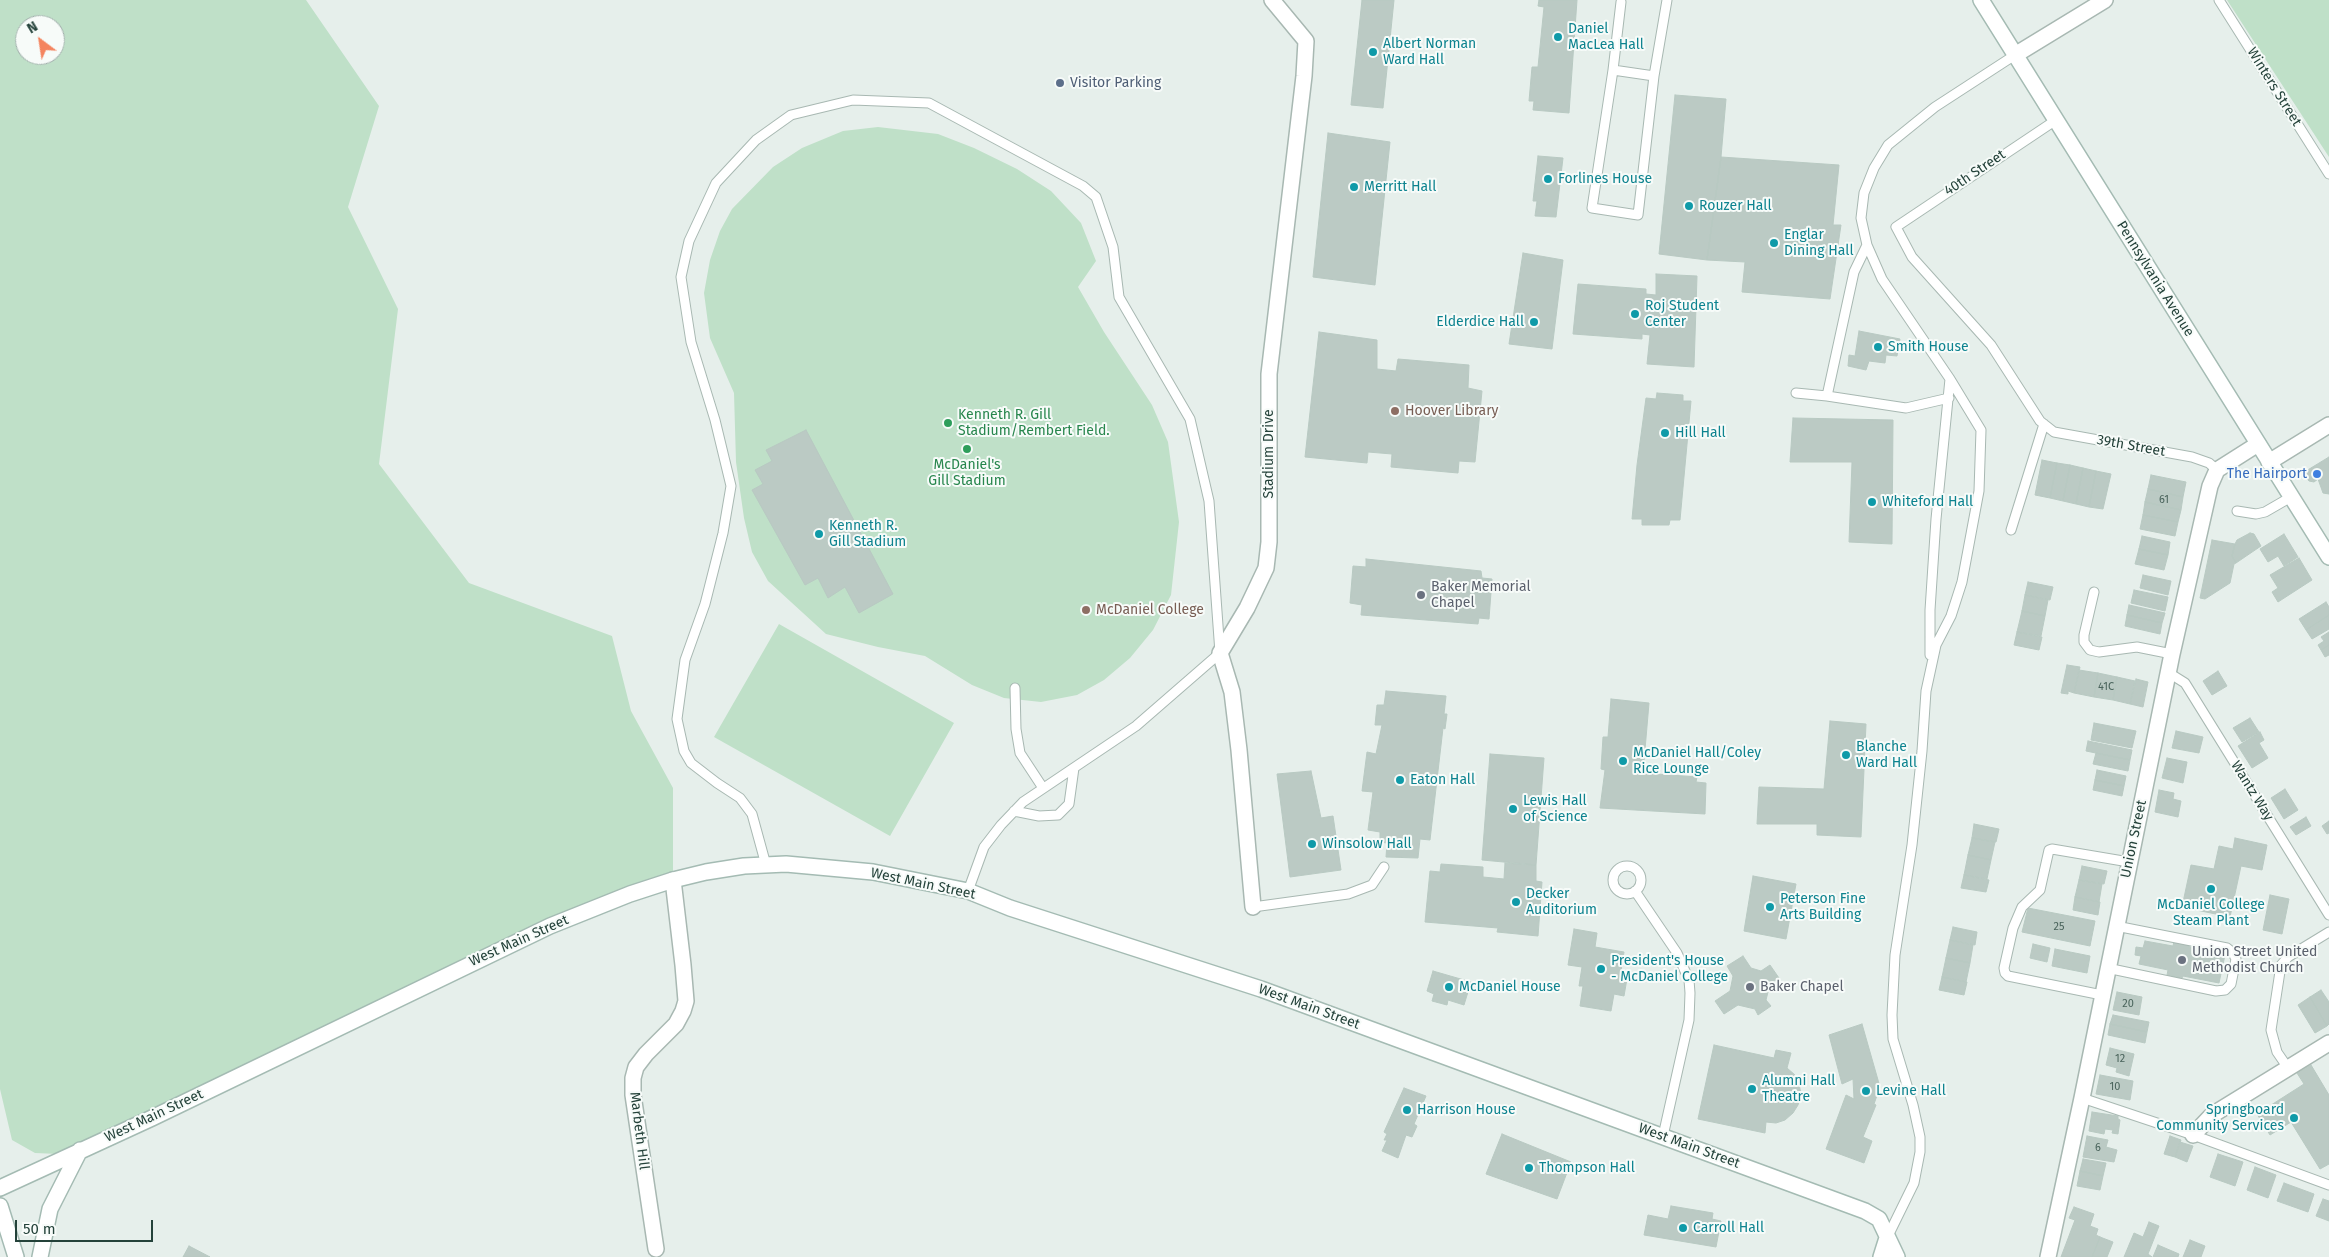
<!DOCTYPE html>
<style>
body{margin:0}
#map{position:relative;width:2329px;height:1257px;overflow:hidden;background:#e6efeb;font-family:"Fira Sans",sans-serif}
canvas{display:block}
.north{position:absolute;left:15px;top:15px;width:50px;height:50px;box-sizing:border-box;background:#f7fbf9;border:1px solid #a3b1ad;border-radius:50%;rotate:329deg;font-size:14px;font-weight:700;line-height:20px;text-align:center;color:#24423a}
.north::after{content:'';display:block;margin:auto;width:18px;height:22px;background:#f4845f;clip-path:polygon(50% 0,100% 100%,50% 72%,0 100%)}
.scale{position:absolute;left:15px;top:1220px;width:138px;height:22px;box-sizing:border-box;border:2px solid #24423a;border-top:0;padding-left:6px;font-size:15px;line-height:18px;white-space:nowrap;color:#24423a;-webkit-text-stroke:4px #f7fbf9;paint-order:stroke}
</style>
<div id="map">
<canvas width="2329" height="1257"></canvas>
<div class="north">N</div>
<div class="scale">50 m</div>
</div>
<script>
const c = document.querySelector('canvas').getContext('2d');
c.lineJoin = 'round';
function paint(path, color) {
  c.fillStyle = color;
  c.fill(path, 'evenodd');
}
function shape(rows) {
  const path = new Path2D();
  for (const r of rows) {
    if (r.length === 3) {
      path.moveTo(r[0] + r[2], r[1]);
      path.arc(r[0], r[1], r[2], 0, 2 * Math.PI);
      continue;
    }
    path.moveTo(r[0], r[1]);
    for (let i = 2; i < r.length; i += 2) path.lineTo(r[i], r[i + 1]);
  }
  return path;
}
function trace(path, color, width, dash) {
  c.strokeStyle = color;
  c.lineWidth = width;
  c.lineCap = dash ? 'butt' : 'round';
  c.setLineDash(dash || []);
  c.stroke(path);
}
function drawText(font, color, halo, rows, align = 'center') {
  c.font = font + ' "Fira Sans",sans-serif';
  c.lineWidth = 4;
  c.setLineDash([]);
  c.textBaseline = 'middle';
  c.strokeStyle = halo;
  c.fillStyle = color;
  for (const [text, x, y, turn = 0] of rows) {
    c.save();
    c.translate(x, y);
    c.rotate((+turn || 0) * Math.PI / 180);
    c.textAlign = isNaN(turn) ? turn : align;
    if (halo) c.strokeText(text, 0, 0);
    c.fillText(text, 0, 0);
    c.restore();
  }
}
paint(shape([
 [0,0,306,0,379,106,348,207,398,309,379,464,469,583,612,636,631,711,673,788,673,880,550,926,58,1154,35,1153,12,1140,0,1089],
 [25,25,55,25,55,55,25,55],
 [2227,0,2329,0,2329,157],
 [878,127,938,134,974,148,1017,169,1051,191,1081,223,1096,261,1078,287,1104,332,1152,405,1168,442,1179,522,1171,595,1153,630,1130,658,1104,680,1077,695,1041,702,1004,698,972,685,925,656,878,647,826,634,768,581,752,552,744,518,736,462,734,393,710,338,704,293,710,260,720,231,732,209,773,167,802,148,843,131],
 [779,624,954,723,890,836,714,737]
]), '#bfe0c8');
const building = shape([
 [1362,0,1394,0,1383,108,1351,105,1362,0],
 [1539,0,1577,0,1569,113,1533,110,1534,101,1529,101,1532,67,1538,67,1544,7,1538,6,1539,0],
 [1675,95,1726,99,1721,157,1707,260,1659,254,1675,95],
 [1328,133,1390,142,1375,285,1313,277,1328,133],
 [1538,156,1563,158,1556,217,1535,216,1537,201,1533,201,1538,156],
 [1721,157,1839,165,1833,225,1841,225,1830,299,1742,292,1745,262,1707,260,1721,157],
 [1523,253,1563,260,1552,349,1509,344,1523,253],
 [1656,274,1697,276,1694,367,1647,364,1650,335,1642,334,1642,339,1573,334,1578,284,1646,289,1646,294,1656,295,1656,274],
 [1859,331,1900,339,1897,356,1886,355,1885,363,1869,361,1866,370,1848,366,1849,355,1855,356,1859,331],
 [1319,332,1377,340,1377,369,1396,371,1398,359,1469,365,1468,388,1482,391,1475,462,1459,461,1458,473,1391,467,1392,454,1368,452,1367,463,1305,457,1319,332],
 [1657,393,1683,395,1683,401,1691,401,1680,520,1670,520,1669,525,1642,525,1642,519,1632,519,1637,465,1646,398,1656,399,1657,393],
 [1793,418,1893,420,1892,544,1849,542,1852,462,1790,462,1793,418],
 [806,430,893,594,859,613,845,587,828,598,818,578,805,585,752,490,763,484,755,470,772,461,766,450,806,430],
 [2329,457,2329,494,2323,493,2318,479,2314,482,2309,481,2305,476,2306,471,2329,457],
 [2042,460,2057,463,2050,498,2035,495,2042,460],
 [2057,463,2070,465,2063,501,2050,498,2057,463],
 [2070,465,2083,468,2076,504,2063,501,2070,465],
 [2083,468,2096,471,2089,507,2076,504,2083,468],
 [2096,471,2111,474,2103,509,2089,507,2096,471],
 [2151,475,2186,482,2183,497,2148,489,2151,475],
 [2148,489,2183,497,2181,510,2145,502,2148,489],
 [2145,502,2181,510,2178,522,2143,515,2145,502],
 [2143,515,2178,522,2175,536,2140,529,2143,515],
 [2250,533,2254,534,2261,546,2236,563,2232,556,2235,544,2237,540,2250,533],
 [2284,534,2298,557,2284,566,2278,556,2268,562,2260,549,2284,534],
 [2142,536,2170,542,2168,555,2139,549,2142,536],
 [2212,540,2235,544,2232,556,2236,563,2234,564,2230,583,2205,599,2200,598,2212,540],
 [2139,549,2168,555,2164,570,2135,564,2139,549],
 [2299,558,2312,580,2278,602,2272,592,2278,588,2270,575,2299,558],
 [1366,559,1481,571,1482,578,1492,579,1489,619,1479,618,1478,624,1361,615,1362,605,1350,603,1353,566,1366,567,1366,559],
 [2143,575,2171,581,2168,595,2140,588,2143,575],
 [2028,582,2053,587,2050,600,2025,595,2028,582],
 [2134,590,2168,597,2165,611,2131,603,2134,590],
 [2025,595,2048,600,2045,616,2022,611,2025,595],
 [2326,602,2329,607,2329,615,2306,630,2299,619,2326,602],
 [2129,605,2165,613,2162,623,2127,615,2129,605],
 [2022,611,2045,616,2041,636,2017,632,2022,611],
 [2127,615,2162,623,2160,634,2125,626,2127,615],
 [2329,615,2329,629,2312,639,2306,630,2329,615],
 [2017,632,2042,637,2039,650,2014,645,2017,632],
 [2329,632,2329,645,2321,650,2318,645,2324,641,2321,637,2329,632],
 [2329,645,2329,655,2325,657,2321,650,2329,645],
 [2067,665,2080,667,2074,693,2068,691,2068,694,2061,693,2067,665],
 [2079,670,2098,673,2094,697,2074,693,2079,670],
 [2218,671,2227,686,2212,695,2203,681,2218,671],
 [2098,673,2117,677,2113,700,2094,697,2098,673],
 [2117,677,2135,681,2130,704,2113,700,2117,677],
 [2136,679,2148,682,2143,707,2130,704,2136,679],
 [1386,691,1446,696,1444,714,1447,714,1445,729,1443,728,1430,840,1420,839,1418,858,1386,857,1387,843,1380,842,1380,832,1368,830,1373,792,1362,791,1367,752,1376,754,1382,725,1375,725,1377,705,1384,705,1386,691],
 [1611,699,1649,703,1643,773,1697,777,1696,782,1706,783,1705,814,1600,808,1605,770,1601,769,1603,737,1608,737,1611,699],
 [2250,718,2259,732,2242,742,2233,728,2250,718],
 [1830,721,1866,724,1861,837,1817,835,1817,824,1757,824,1759,787,1824,789,1830,721],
 [2094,723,2136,731,2132,748,2091,740,2094,723],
 [2176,731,2203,737,2199,753,2172,748,2176,731],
 [2260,732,2264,740,2259,743,2268,758,2252,768,2238,746,2260,732],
 [2088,741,2132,750,2130,760,2086,751,2088,741],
 [2096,753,2130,760,2128,771,2093,764,2096,753],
 [1490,754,1544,758,1536,865,1482,860,1490,754],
 [2167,758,2187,762,2183,783,2162,778,2167,758],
 [2097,770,2126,776,2124,786,2095,780,2097,770],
 [1311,771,1321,818,1333,816,1341,870,1290,877,1277,774,1311,771],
 [2095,780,2124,786,2122,796,2093,790,2095,780],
 [2285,789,2298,810,2284,819,2271,798,2285,789],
 [2159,790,2174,793,2173,799,2181,801,2178,817,2155,812,2159,790],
 [2306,817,2311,826,2296,835,2290,827,2306,817],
 [2329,821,2329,833,2327,834,2322,826,2329,821],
 [1974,824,1999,829,1996,842,1972,838,1974,824],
 [1972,838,1995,842,1991,860,1968,855,1972,838],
 [2235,838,2267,845,2262,870,2241,866,2230,917,2182,907,2191,865,2214,869,2219,846,2233,849,2235,838],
 [1968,855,1991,860,1987,879,1964,875,1968,855],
 [1505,863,1536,865,1536,881,1542,882,1538,936,1497,932,1498,928,1425,922,1430,871,1440,872,1441,864,1483,867,1483,877,1504,879,1505,863],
 [2082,866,2107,871,2104,884,2079,880,2082,866],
 [1964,875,1989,880,1986,892,1961,888,1964,875],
 [1753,876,1796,884,1786,939,1744,931,1753,876],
 [2079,880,2102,884,2099,902,2075,897,2079,880],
 [2270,895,2289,899,2282,934,2263,930,2270,895],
 [2075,897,2100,902,2098,915,2073,910,2075,897],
 [2028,908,2095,921,2090,946,2022,932,2028,908],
 [1953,927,1977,932,1975,945,1950,940,1953,927],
 [1574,929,1597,933,1595,947,1624,952,1621,971,1628,973,1624,996,1614,994,1611,1011,1580,1006,1583,986,1579,986,1582,967,1568,965,1574,929],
 [1950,940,1973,945,1970,963,1946,958,1950,940],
 [2145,941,2173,946,2174,941,2190,944,2189,947,2225,955,2219,983,2183,976,2182,978,2167,975,2168,970,2139,964,2141,956,2135,955,2136,947,2143,948,2145,941],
 [2033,944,2050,948,2047,962,2030,958,2033,944],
 [2055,949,2090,956,2087,973,2052,966,2055,949],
 [1743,956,1751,968,1761,971,1770,965,1779,978,1770,984,1766,1000,1771,1006,1758,1015,1755,1009,1738,1005,1724,1014,1715,1001,1730,991,1733,976,1727,966,1743,956],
 [1946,958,1970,963,1966,982,1942,977,1946,958],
 [1433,971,1471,982,1464,1005,1448,1000,1447,1005,1432,1001,1434,994,1427,991,1433,971],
 [1942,977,1967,982,1964,995,1939,990,1942,977],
 [2321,990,2329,1002,2329,1024,2327,1026,2310,997,2321,990],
 [2117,992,2142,997,2139,1015,2113,1010,2117,992],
 [2310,997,2327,1026,2315,1033,2298,1005,2310,997],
 [2113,1015,2149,1022,2147,1032,2110,1024,2113,1015],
 [1862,1024,1880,1087,1874,1104,1876,1105,1863,1137,1872,1141,1864,1163,1826,1149,1846,1095,1854,1099,1853,1079,1842,1084,1829,1035,1862,1024],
 [2110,1024,2147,1032,2145,1043,2108,1035,2110,1024],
 [1714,1045,1774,1058,1776,1050,1791,1053,1787,1068,1795,1075,1799,1084,1801,1094,1798,1105,1793,1113,1785,1120,1776,1123,1766,1122,1765,1133,1698,1119,1714,1045],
 [2110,1048,2134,1054,2129,1076,2116,1072,2117,1068,2106,1065,2110,1048],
 [2311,1065,2329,1095,2329,1164,2320,1169,2291,1122,2270,1135,2257,1114,2304,1084,2297,1073,2311,1065],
 [2100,1075,2133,1081,2130,1100,2096,1094,2100,1075],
 [1404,1088,1426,1096,1414,1124,1417,1126,1412,1137,1406,1135,1398,1158,1382,1151,1387,1140,1384,1140,1387,1134,1384,1132,1404,1088],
 [2092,1112,2118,1116,2118,1119,2120,1120,2118,1134,2112,1133,2113,1130,2105,1129,2104,1134,2089,1131,2092,1112],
 [1502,1134,1571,1162,1557,1199,1486,1174,1502,1134],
 [2087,1136,2108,1140,2106,1147,2117,1150,2114,1162,2083,1157,2087,1136],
 [2170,1136,2181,1140,2175,1157,2164,1154,2170,1136],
 [2180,1142,2193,1146,2187,1162,2175,1157,2180,1142],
 [2218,1154,2243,1162,2235,1186,2210,1177,2218,1154],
 [2083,1159,2106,1163,2103,1176,2080,1171,2083,1159],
 [2255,1167,2276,1175,2268,1198,2247,1190,2255,1167],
 [2080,1171,2103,1176,2100,1190,2077,1186,2080,1171],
 [2284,1183,2314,1194,2308,1212,2277,1201,2284,1183],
 [2323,1199,2329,1201,2329,1221,2316,1216,2323,1199],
 [1671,1206,1713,1213,1712,1219,1721,1221,1716,1247,1644,1235,1648,1215,1668,1219,1671,1206],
 [2074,1207,2094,1214,2090,1226,2098,1229,2096,1235,2100,1237,2092,1257,2061,1257,2075,1220,2069,1218,2074,1207],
 [2149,1222,2159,1226,2148,1254,2152,1257,2124,1257,2134,1233,2143,1237,2149,1222],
 [2100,1237,2113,1242,2107,1257,2092,1257,2100,1237],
 [2190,1240,2205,1246,2201,1257,2183,1257,2190,1240],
 [2158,1245,2179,1254,2178,1257,2153,1257,2158,1245],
 [189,1246,210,1257,183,1257,189,1246]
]);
paint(building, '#bbcac4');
trace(building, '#b8c9c2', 1);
const lane = shape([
 [2219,0,2329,174],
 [1621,2,1613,70,1654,76,1667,0],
 [1613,70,1592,208,1638,215,1654,76],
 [2056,120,1896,227,1912,257,1991,345,2040,421,2054,432,2192,457,2209,463,2217,470],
 [1867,245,1854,272,1827,396,1906,408,1949,398],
 [1796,393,1827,396],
 [2237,511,2256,514,2265,512,2291,497],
 [2011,530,2044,424],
 [2094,592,2084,635,2084,642,2090,650,2099,652,2137,647,2172,654],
 [1930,655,1930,610,1936,519,1950,379],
 [2169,673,2185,683,2329,915],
 [1015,688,1016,729,1020,753,1043,788],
 [1014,811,1039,816,1058,815,1069,804,1074,768],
 [766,865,752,814,740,798,717,783,691,763,684,751,677,719,685,660,705,604,723,533,731,486,715,420,691,342,681,277,689,241,716,183,756,140,791,115,853,100,929,103,1083,186,1096,197,1113,247,1119,297,1190,419,1209,501,1220,653,1136,726,1023,802,1001,825,984,847,968,891],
 [1627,880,14],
 [1635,891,1677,953,1689,980,1690,993,1689,1020,1663,1136],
 [1253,907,1348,894,1372,885,1384,867],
 [2107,968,2216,991,2225,990,2231,984,2236,959,2233,953,2227,948,2116,926],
 [2102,995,2008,976,2005,973,2004,968,2013,928,2022,907,2040,890,2049,850,2052,849,2129,862],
 [2288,1068,2277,1052,2271,1030,2281,965,2288,957,2329,932],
 [2082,1098,2193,1135,2329,1185],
 [1887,1238,1914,1183,1920,1152,1920,1137,1913,1105,1893,1039,1892,1015,1895,955,1912,845,1922,751,1926,691,1936,645,1951,616,1962,582,1979,491,1981,430,1950,379,1882,279,1867,245,1861,218,1864,193,1874,168,1888,145,1935,107,2015,55]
]);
const street = shape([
 [2015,55,2105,0],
 [2269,462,2329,425],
 [1253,907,1239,750,1232,692,1220,653,1247,608,1266,568,1269,542,1269,374,1304,76,1306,41,1272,0],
 [2193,1135,2212,1115,2329,1043],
 [656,1249,633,1095,633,1078,636,1067,646,1054,676,1024,683,1011,686,1001,683,965,673,880],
 [2048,1257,2082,1098,2172,654,2210,486,2217,470,2258,444]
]);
const secondary = shape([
 [1981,0,2329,557],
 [0,1188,152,1118,550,926,630,894,673,880,706,872,744,866,786,864,873,872,968,891,1010,908,1261,989,1865,1211,1879,1219,1897,1257],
 [0,1206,16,1257],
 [40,1257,50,1209,80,1150],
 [1881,1257,1887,1238]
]);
trace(lane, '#a8b8b2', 11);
trace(street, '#a8b8b2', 18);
trace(secondary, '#a4bbb3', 18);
trace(lane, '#fff', 9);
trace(street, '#fff', 15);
trace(secondary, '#fff', 15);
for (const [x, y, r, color] of [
 [1558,37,5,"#0f9aa8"],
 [1373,52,5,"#0f9aa8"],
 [1060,83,5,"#5c6f8a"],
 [1548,179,5,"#0f9aa8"],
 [1354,187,5,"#0f9aa8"],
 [1689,206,5,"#0f9aa8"],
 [1774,243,5,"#0f9aa8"],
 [1635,314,5,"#0f9aa8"],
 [1534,322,5,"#0f9aa8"],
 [1878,347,5,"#0f9aa8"],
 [1395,411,5,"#8d6e63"],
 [948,423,5,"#2e9e5b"],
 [1665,433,5,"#0f9aa8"],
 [967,449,5,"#2e9e5b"],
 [2317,474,5,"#3f7fe0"],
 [1872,502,5,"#0f9aa8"],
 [819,534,5,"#0f9aa8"],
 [1421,595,5,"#6b7280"],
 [1086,610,5,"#8d6e63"],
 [1846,755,5,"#0f9aa8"],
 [1623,761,5,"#0f9aa8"],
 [1400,780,5,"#0f9aa8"],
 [1513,809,5,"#0f9aa8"],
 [1312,844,5,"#0f9aa8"],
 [2211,889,5,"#0f9aa8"],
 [1516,902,5,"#0f9aa8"],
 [1770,907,5,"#0f9aa8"],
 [2182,960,5,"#6b7280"],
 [1601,969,5,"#0f9aa8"],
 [1449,987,5,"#0f9aa8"],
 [1750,987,5,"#6b7280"],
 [1752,1089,5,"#0f9aa8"],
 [1866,1091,5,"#0f9aa8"],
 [1407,1110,5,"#0f9aa8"],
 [2294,1118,5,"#0f9aa8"],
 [1529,1168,5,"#0f9aa8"],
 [1683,1228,5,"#0f9aa8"]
]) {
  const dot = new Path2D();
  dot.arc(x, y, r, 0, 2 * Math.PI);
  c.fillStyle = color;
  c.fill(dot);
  trace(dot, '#f7fbf9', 2);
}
drawText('11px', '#4a645c', null, [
 ["61",2164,500],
 ["41C",2106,687],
 ["25",2059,927],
 ["20",2128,1004],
 ["12",2120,1059],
 ["10",2115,1087],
 ["6",2098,1148]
]);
drawText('14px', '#0d838f', '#f7fbf9', [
 ["Daniel",1568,29],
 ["MacLea Hall",1568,45],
 ["Albert Norman",1383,44],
 ["Ward Hall",1383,60],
 ["Forlines House",1558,179],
 ["Merritt Hall",1364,187],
 ["Rouzer Hall",1699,206],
 ["Englar",1784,235],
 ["Dining Hall",1784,251],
 ["Roj Student",1645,306],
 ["Center",1645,322],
 ["Elderdice Hall",1524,322,"right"],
 ["Smith House",1888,347],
 ["Hill Hall",1675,433],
 ["Whiteford Hall",1882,502],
 ["Kenneth R.",829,526],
 ["Gill Stadium",829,542],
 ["Blanche",1856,747],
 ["Ward Hall",1856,763],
 ["McDaniel Hall/Coley",1633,753],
 ["Rice Lounge",1633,769],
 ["Eaton Hall",1410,780],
 ["Lewis Hall",1523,801],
 ["of Science",1523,817],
 ["Winsolow Hall",1322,844],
 ["Decker",1526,894],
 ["Auditorium",1526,910],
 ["Peterson Fine",1780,899],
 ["Arts Building",1780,915],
 ["McDaniel College",2211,905,"center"],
 ["Steam Plant",2211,921,"center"],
 ["President's House",1611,961],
 ["- McDaniel College",1611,977],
 ["McDaniel House",1459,987],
 ["Alumni Hall",1762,1081],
 ["Theatre",1762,1097],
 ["Levine Hall",1876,1091],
 ["Harrison House",1417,1110],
 ["Springboard",2284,1110,"right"],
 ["Community Services",2284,1126,"right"],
 ["Thompson Hall",1539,1168],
 ["Carroll Hall",1693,1228]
], 'left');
drawText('14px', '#4e5e75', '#f7fbf9', [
 ["Visitor Parking",1070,83]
], 'left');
drawText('14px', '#24423a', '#f7fbf9', [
 ["Winters Street",2274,87,58],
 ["40th Street",1975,173,-34],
 ["Pennsylvania Avenue",2155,279,58],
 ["39th Street",2131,446,10],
 ["Stadium Drive",1269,454,-90],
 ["Wantz Way",2252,791,58],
 ["Union Street",2134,839,-78],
 ["West Main Street",923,884,12],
 ["West Main Street",519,941,-24],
 ["West Main Street",1309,1007,20],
 ["West Main Street",154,1116,-25],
 ["Marbeth Hill",639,1131,83],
 ["West Main Street",1689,1146,20]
]);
drawText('14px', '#785e54', '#f7fbf9', [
 ["Hoover Library",1405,411],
 ["McDaniel College",1096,610]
], 'left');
drawText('14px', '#27864d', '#f7fbf9', [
 ["Kenneth R. Gill",958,415],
 ["Stadium/Rembert Field.",958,431],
 ["McDaniel's",967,465,"center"],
 ["Gill Stadium",967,481,"center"]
], 'left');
drawText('14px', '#366cbe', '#f7fbf9', [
 ["The Hairport",2307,474]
], 'right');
drawText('14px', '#5b616d', '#f7fbf9', [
 ["Baker Memorial",1431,587],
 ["Chapel",1431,603],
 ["Union Street United",2192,952],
 ["Methodist Church",2192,968],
 ["Baker Chapel",1760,987]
], 'left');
</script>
